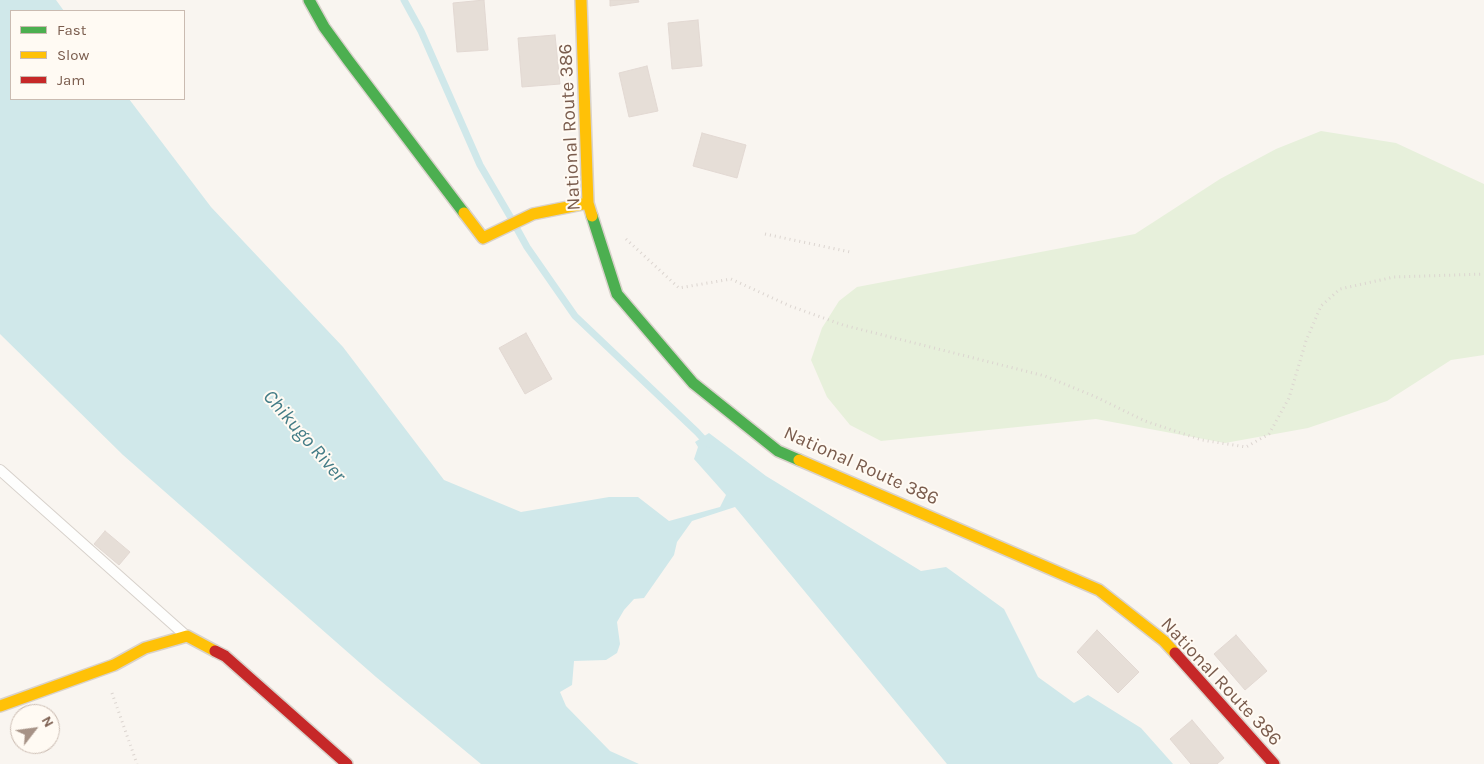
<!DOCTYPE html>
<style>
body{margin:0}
#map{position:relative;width:1484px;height:764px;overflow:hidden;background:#f9f5f0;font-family:Karla,sans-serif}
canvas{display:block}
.legend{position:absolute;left:10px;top:10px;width:175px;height:90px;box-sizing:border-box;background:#fffaf3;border:1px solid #cabbb1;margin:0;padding:6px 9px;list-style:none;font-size:15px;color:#7a5c4d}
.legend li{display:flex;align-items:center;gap:10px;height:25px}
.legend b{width:25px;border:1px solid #cabbb1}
.north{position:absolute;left:10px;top:704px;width:50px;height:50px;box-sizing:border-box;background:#fffaf3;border:1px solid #cabbb1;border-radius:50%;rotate:60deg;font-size:14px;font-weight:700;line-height:20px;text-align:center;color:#7a5c4d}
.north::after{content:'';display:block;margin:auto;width:18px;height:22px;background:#a69286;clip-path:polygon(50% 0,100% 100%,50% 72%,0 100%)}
</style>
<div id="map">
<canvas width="1484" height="764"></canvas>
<ul class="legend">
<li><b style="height:6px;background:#4caf50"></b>Fast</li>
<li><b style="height:6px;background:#ffc107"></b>Slow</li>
<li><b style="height:6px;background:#c62828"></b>Jam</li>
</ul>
<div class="north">N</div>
</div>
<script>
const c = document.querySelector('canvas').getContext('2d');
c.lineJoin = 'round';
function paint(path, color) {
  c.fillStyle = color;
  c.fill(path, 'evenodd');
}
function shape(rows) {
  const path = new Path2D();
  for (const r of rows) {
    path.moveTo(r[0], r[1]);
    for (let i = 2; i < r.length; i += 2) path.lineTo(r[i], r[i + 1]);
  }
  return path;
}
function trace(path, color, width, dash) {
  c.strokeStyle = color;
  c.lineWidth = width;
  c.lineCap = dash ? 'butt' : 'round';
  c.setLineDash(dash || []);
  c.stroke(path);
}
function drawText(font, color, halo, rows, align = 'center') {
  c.font = font + ' Karla,sans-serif';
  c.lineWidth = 4;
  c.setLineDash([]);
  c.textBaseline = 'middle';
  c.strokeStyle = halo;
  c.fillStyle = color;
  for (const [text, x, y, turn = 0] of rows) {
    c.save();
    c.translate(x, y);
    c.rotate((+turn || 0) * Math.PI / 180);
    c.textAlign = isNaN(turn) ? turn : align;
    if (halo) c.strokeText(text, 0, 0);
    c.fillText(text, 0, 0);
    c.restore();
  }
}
paint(shape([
 [1321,131,1396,143,1484,184,1484,355,1451,360,1387,401,1308,428,1225,443,1096,419,881,441,850,425,827,397,811,360,822,328,839,301,857,287,1135,234,1220,179,1276,149]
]), '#e7f0db');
paint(shape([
 [0,0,56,0,64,11,11,11,11,99,129,99,211,207,343,347,444,480,521,512,609,497,638,497,669,521,720,507,726,495,694,459,698,447,695,442,709,433,766,476,921,571,946,567,1004,609,1038,677,1074,703,1088,695,1141,728,1173,764,947,764,735,507,692,521,677,542,674,555,644,598,634,599,624,610,617,622,620,644,617,653,606,660,574,661,572,685,560,692,566,706,610,751,639,764,481,764,376,677,123,455,0,334]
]), '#d0e8ea');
trace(shape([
 [404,0,421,31,480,165,511,218],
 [516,227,527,247,575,316,697,432,708,444]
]), '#d0e8ea', 7);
const building = shape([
 [484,0,488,50,457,52,453,3,484,0],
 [610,0,638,0,639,2,610,6,610,0],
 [698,20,702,66,672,69,668,23,698,20],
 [555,35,560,84,522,87,518,38,555,35],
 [647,66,658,111,629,117,619,73,647,66],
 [702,133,746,145,737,178,693,166,702,133],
 [526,333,552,379,525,394,499,348,526,333],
 [105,531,130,552,119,565,94,544,105,531],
 [1097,630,1139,672,1118,693,1077,652,1097,630],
 [1236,635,1267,671,1245,690,1214,654,1236,635],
 [1192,720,1224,758,1217,764,1191,764,1170,739,1192,720]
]);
paint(building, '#e6ded7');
trace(building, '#e2d8d2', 1);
const lane = shape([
 [0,470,184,634]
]);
const fast = shape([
 [309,0,324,27,348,60,464,213],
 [592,216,617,294,693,383,778,451,799,460]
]);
const slow = shape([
 [581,0,588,203,592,216],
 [464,213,483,238,533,214,588,203],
 [799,460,1099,590,1164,641,1175,653],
 [0,706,114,665,145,648,187,636,215,651]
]);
const jam = shape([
 [215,651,225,656,347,764],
 [1175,653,1274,764]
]);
trace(lane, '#d7d1cb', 12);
trace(fast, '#d9d2cb', 14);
trace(slow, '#d9d2cb', 14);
trace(jam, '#d9d2cb', 14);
trace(shape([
 [765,234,850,252],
 [626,239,679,288,731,279,790,306,843,325,1045,376,1096,397,1145,421,1202,440,1246,447,1269,434,1289,398,1306,341,1321,306,1340,289,1394,277,1484,274],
 [112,693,137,764]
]), '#dcd5d0', 3, [1, 4]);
trace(lane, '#fefefd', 10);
trace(fast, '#4caf50', 11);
trace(slow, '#ffc107', 11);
trace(jam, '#c62828', 11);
drawText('19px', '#7a5c4d', '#fffaf3', [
 ["National Route 386",570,127,-93],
 ["National Route 386",861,466,24],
 ["National Route 386",1221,682,47]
]);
drawText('italic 20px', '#437c86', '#fffaf3', [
 ["Chikugo River",304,436,49]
]);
</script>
